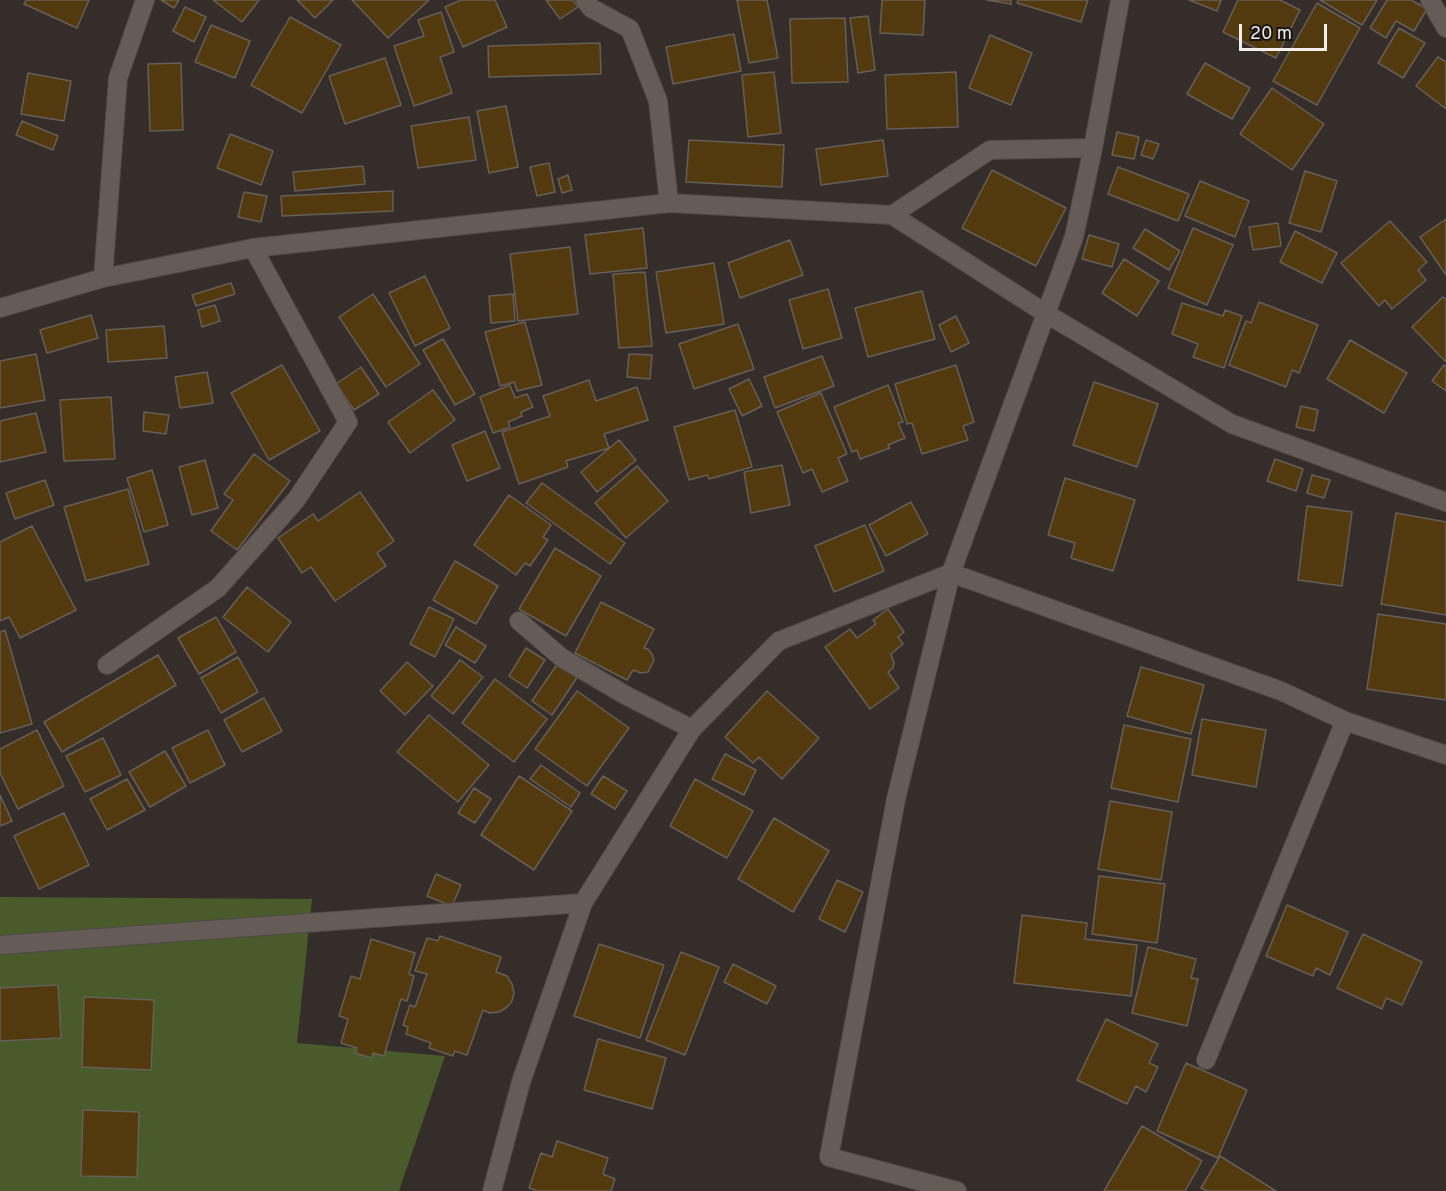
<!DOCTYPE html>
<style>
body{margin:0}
#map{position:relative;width:1446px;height:1191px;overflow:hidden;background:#352d29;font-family:Overpass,sans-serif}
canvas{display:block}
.scale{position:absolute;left:1239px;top:24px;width:88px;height:27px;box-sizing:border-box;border:3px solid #f3edeb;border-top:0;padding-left:8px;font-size:18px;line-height:21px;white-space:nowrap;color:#f3edeb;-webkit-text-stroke:4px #191614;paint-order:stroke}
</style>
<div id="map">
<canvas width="1446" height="1191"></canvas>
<div class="scale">20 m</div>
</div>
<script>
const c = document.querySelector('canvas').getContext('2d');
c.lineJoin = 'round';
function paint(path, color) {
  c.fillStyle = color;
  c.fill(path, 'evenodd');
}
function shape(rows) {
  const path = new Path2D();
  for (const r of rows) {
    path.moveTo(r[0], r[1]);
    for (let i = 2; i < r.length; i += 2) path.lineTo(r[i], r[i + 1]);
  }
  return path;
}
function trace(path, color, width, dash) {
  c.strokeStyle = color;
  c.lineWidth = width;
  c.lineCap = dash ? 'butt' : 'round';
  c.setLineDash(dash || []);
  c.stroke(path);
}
paint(shape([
 [0,897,312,899,297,1043,445,1056,399,1191,0,1191]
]), '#495b2a');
const building = shape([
 [26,0,89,0,77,28,24,4,26,0],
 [161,0,179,0,174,8,161,0],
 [213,0,259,0,242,22,213,0],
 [297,0,333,0,315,18,297,0],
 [352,0,429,0,388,38,352,0],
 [461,0,495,0,507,27,463,47,445,7,461,0],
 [546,0,573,0,578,7,560,19,546,0],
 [737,0,767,0,778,58,749,63,737,0],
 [882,0,925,0,923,35,880,33,882,0],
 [987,0,1011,0,1011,4,987,0],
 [1018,0,1088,0,1081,22,1017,3,1018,0],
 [1189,0,1221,0,1217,11,1189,0],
 [1238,0,1280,0,1300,10,1276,58,1223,32,1238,0],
 [1320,0,1377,0,1362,25,1320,0],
 [1387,0,1411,0,1427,9,1414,31,1396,21,1386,38,1370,28,1387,0],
 [1317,3,1360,28,1317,105,1273,81,1317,3],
 [185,7,206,17,194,42,173,31,185,7],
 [441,12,454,52,440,57,452,93,414,106,394,46,424,36,418,20,441,12],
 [868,16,875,70,858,73,850,18,868,16],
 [290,17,341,45,302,113,251,85,290,17],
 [845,18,848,82,792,83,790,19,845,18],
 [211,25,250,41,235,78,195,62,211,25],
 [1399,28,1425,43,1403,78,1378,63,1399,28],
 [734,34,741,71,673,84,666,47,734,34],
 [990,35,1032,53,1011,105,969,88,990,35],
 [600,43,601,74,489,77,488,46,600,43],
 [1438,57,1446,62,1446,109,1416,86,1438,57],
 [385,58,401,105,345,124,329,76,385,58],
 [181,63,183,130,150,131,148,64,181,63],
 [1205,63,1250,88,1232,119,1187,94,1205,63],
 [774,72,781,133,748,137,742,75,774,72],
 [956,72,958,127,887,129,885,75,956,72],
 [28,73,71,81,64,121,21,114,28,73],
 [1272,88,1324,124,1292,170,1240,134,1272,88],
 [506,106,518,167,489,173,477,111,506,106],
 [469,117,476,160,418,168,411,126,469,117],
 [22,121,58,136,53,150,16,135,22,121],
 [1117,132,1139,137,1134,159,1112,155,1117,132],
 [230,134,273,151,261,185,217,168,230,134],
 [689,140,784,145,782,187,686,182,689,140],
 [883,140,888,176,821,185,816,149,883,140],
 [1146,140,1159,144,1153,159,1141,155,1146,140],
 [549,163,555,192,537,196,530,167,549,163],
 [363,166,365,184,295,191,293,172,363,166],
 [1118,167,1189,194,1178,221,1108,194,1118,167],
 [992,170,1066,208,1036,266,962,228,992,170],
 [1305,171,1337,181,1321,232,1289,223,1305,171],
 [568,175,572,190,562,193,558,179,568,175],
 [1200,181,1249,201,1235,237,1185,216,1200,181],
 [393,191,393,211,282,216,281,196,393,191],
 [244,192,267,196,261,222,238,217,244,192],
 [1446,219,1446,275,1420,237,1446,219],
 [1390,221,1427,262,1418,270,1426,280,1392,309,1385,300,1379,306,1341,263,1390,221],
 [1278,223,1281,246,1253,250,1249,227,1278,223],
 [643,228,647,268,590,274,585,235,643,228],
 [1193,228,1233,245,1207,305,1168,288,1193,228],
 [1145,229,1180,251,1169,270,1133,248,1145,229],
 [1295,231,1337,253,1322,283,1280,262,1295,231],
 [1089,235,1119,244,1112,267,1082,259,1089,235],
 [790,240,803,275,740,298,728,263,790,240],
 [570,247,578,314,518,321,510,254,570,247],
 [1124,259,1159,281,1137,316,1102,293,1124,259],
 [714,263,724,324,666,333,656,272,714,263],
 [645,272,652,346,619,348,613,274,645,272],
 [425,276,450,328,415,346,389,293,425,276],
 [231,283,235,294,196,306,192,295,231,283],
 [828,289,842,338,803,349,789,300,828,289],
 [922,291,935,339,868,357,855,308,922,291],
 [373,294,420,364,386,387,339,317,373,294],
 [513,294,515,321,491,323,489,296,513,294],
 [1443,297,1446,299,1446,362,1412,327,1443,297],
 [1259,302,1318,325,1299,373,1292,370,1286,387,1229,365,1246,321,1251,323,1259,302],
 [1182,303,1223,316,1225,310,1242,316,1224,368,1193,357,1198,344,1172,334,1182,303],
 [215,305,220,321,202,327,198,310,215,305],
 [91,315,98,338,47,353,40,330,91,315],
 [956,316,969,343,951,352,939,325,956,316],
 [525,322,542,385,517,391,514,382,500,386,485,332,525,322],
 [738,324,754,369,694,389,679,344,738,324],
 [164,326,167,358,108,362,106,330,164,326],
 [443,339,475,394,455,405,423,350,443,339],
 [1350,340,1407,373,1384,413,1327,379,1350,340],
 [36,354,45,400,0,408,0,361,36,354],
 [629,354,652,355,650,379,627,377,629,354],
 [822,356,834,386,775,408,764,377,822,356],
 [282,365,320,431,269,460,231,393,282,365],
 [956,365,974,422,963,426,968,440,922,454,912,423,907,424,895,384,956,365],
 [1444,365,1446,367,1446,391,1432,381,1444,365],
 [361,367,379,394,354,410,336,384,361,367],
 [207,372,213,403,180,408,175,377,207,372],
 [749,379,762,406,742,416,729,389,749,379],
 [589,380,596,401,637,387,648,420,604,434,609,448,566,461,568,467,519,484,502,432,550,416,543,396,589,380],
 [1094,382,1158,404,1137,467,1073,445,1094,382],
 [510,385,515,398,527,394,533,407,521,412,522,416,508,422,510,427,493,433,480,397,510,385],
 [888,385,903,422,898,423,905,438,888,445,890,448,860,459,857,450,852,452,834,407,888,385],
 [433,390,455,420,410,453,388,422,433,390],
 [821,393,847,454,838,458,848,481,822,492,812,469,803,473,777,412,821,393],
 [111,397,115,459,64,461,60,400,111,397],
 [1301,406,1318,410,1314,431,1296,427,1301,406],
 [735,410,752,467,709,479,707,475,689,480,674,427,735,410],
 [144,412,169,415,166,434,143,431,144,412],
 [36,413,46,452,0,462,0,421,36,413],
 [485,431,500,468,467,481,452,445,485,431],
 [619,440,636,460,597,492,581,472,619,440],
 [254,454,290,481,237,550,211,531,233,500,224,494,254,454],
 [1275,459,1303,469,1296,491,1267,481,1275,459],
 [205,460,218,508,192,515,179,467,205,460],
 [782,465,790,505,751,513,744,472,782,465],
 [637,466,668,501,626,538,595,503,637,466],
 [152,470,168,525,144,532,127,478,152,470],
 [1312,475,1330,480,1324,498,1307,493,1312,475],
 [1065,478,1135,500,1113,571,1071,558,1075,543,1048,535,1065,478],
 [45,480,54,505,15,519,6,493,45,480],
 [542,483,625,543,610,564,526,503,542,483],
 [128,489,149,564,86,581,64,507,128,489],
 [360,492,394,541,377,553,386,566,335,601,311,567,302,573,278,538,313,514,318,521,360,492],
 [509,495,551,525,543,537,548,540,530,566,525,563,516,575,474,545,509,495],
 [911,502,928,534,886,556,869,525,911,502],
 [1307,506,1352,512,1342,586,1298,580,1307,506],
 [1396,513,1446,522,1446,615,1381,604,1396,513],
 [865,525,884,571,834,592,815,546,865,525],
 [32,526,76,610,20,638,9,617,0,621,0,542,32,526],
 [555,548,601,576,566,636,519,609,555,548],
 [455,561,498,586,476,624,433,600,455,561],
 [247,587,291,622,268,652,223,617,247,587],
 [601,602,654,629,644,648,648,649,652,654,654,660,648,672,641,673,633,670,627,680,575,653,601,602],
 [429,607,454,619,435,657,410,644,429,607],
 [888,609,904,632,898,637,903,644,891,654,894,663,893,668,888,672,899,688,870,709,825,647,850,629,857,638,876,624,873,620,888,609],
 [1378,614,1446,624,1446,700,1367,689,1378,614],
 [216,617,236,652,199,674,178,638,216,617],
 [456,627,486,646,475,663,445,645,456,627],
 [5,630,32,724,0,733,0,632,5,630],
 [526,648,545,660,527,688,509,676,526,648],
 [158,655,176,685,62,752,44,722,158,655],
 [238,657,258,692,221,713,201,678,238,657],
 [460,660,483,677,453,714,431,696,460,660],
 [407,662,433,686,405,715,380,691,407,662],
 [558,663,578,676,552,715,532,701,558,663],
 [1141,667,1204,685,1191,734,1127,716,1141,667],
 [495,679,547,719,514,762,462,723,495,679],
 [577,691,629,728,587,786,535,749,577,691],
 [767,691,819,738,782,779,759,757,753,763,725,737,767,691],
 [264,698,282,731,242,752,224,720,264,698],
 [429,715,489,765,458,802,397,752,429,715],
 [1202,719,1266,730,1256,787,1192,775,1202,719],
 [1124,725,1191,739,1178,802,1111,788,1124,725],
 [37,730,64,786,18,809,0,773,0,749,37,730],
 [208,730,225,765,190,783,172,748,208,730],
 [103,738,121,775,85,792,66,756,103,738],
 [165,751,186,786,150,807,129,772,165,751],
 [725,754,756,770,744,795,712,779,725,754],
 [541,765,580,793,571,807,530,779,541,765],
 [519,776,572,811,534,870,481,835,519,776],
 [603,776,627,791,615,809,591,794,603,776],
 [127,779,145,810,107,830,90,799,127,779],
 [695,779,753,811,727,858,670,826,695,779],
 [474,788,491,799,475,823,458,813,474,788],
 [0,795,12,821,0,826,0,795],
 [1110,801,1172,812,1161,880,1098,869,1110,801],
 [64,813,89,865,39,889,14,836,64,813],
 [774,818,829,851,793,912,738,879,774,818],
 [436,874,461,885,452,906,427,896,436,874],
 [1099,876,1165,884,1157,943,1092,934,1099,876],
 [837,880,863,892,845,932,819,919,837,880],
 [1287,905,1348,932,1330,975,1316,968,1313,976,1266,956,1287,905],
 [1022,915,1087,923,1085,939,1137,945,1131,996,1014,983,1022,915],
 [1363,934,1422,962,1402,1005,1386,998,1382,1009,1337,988,1363,934],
 [440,936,501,957,496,972,507,976,512,984,514,993,512,1001,507,1007,499,1012,490,1013,483,1010,467,1055,455,1051,453,1056,429,1048,431,1043,406,1034,408,1027,403,1025,410,1005,415,1007,427,974,415,971,427,938,438,941,440,936],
 [371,939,415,953,409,974,414,976,407,1001,401,999,384,1056,373,1053,372,1058,355,1053,357,1048,341,1043,348,1019,339,1016,351,976,360,979,371,939],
 [599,944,664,965,640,1038,574,1016,599,944],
 [1148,947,1196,959,1191,978,1198,979,1187,1026,1132,1013,1148,947],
 [681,952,719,967,685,1055,646,1040,681,952],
 [733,964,776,986,767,1004,724,982,733,964],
 [58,985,61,1038,0,1041,0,988,58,985],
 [84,997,154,1000,151,1070,82,1067,84,997],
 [1106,1019,1158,1044,1149,1063,1158,1067,1146,1092,1136,1086,1127,1104,1077,1080,1106,1019],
 [598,1039,666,1058,652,1109,584,1090,598,1039],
 [1186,1063,1247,1090,1218,1158,1157,1131,1186,1063],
 [83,1110,139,1112,137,1177,81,1176,83,1110],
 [1142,1126,1202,1161,1185,1191,1104,1191,1142,1126],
 [557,1141,608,1158,603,1174,615,1179,611,1191,538,1191,529,1188,541,1153,552,1157,557,1141],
 [1220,1156,1276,1191,1207,1191,1201,1188,1220,1156]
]);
paint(building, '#53390e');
trace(building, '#655f58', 1.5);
const street = shape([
 [585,0,591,8,630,29,658,101,669,203],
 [1430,0,1446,28],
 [892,215,990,150,1093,148],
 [103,278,118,78,145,0],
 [0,308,103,278,253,248,669,203,892,215,1045,313,1232,424,1446,502],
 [519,621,562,658,627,696,692,729],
 [107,665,218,588,296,500,348,422,253,248],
 [0,945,583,903],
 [1206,1060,1345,721],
 [492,1191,521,1082,583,903,692,729,779,641,951,573,1281,691,1345,721,1446,755],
 [957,1191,829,1157,896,799,951,573,1074,237,1093,148,1120,0]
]);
trace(street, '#504946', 20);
trace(street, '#655c58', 18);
</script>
